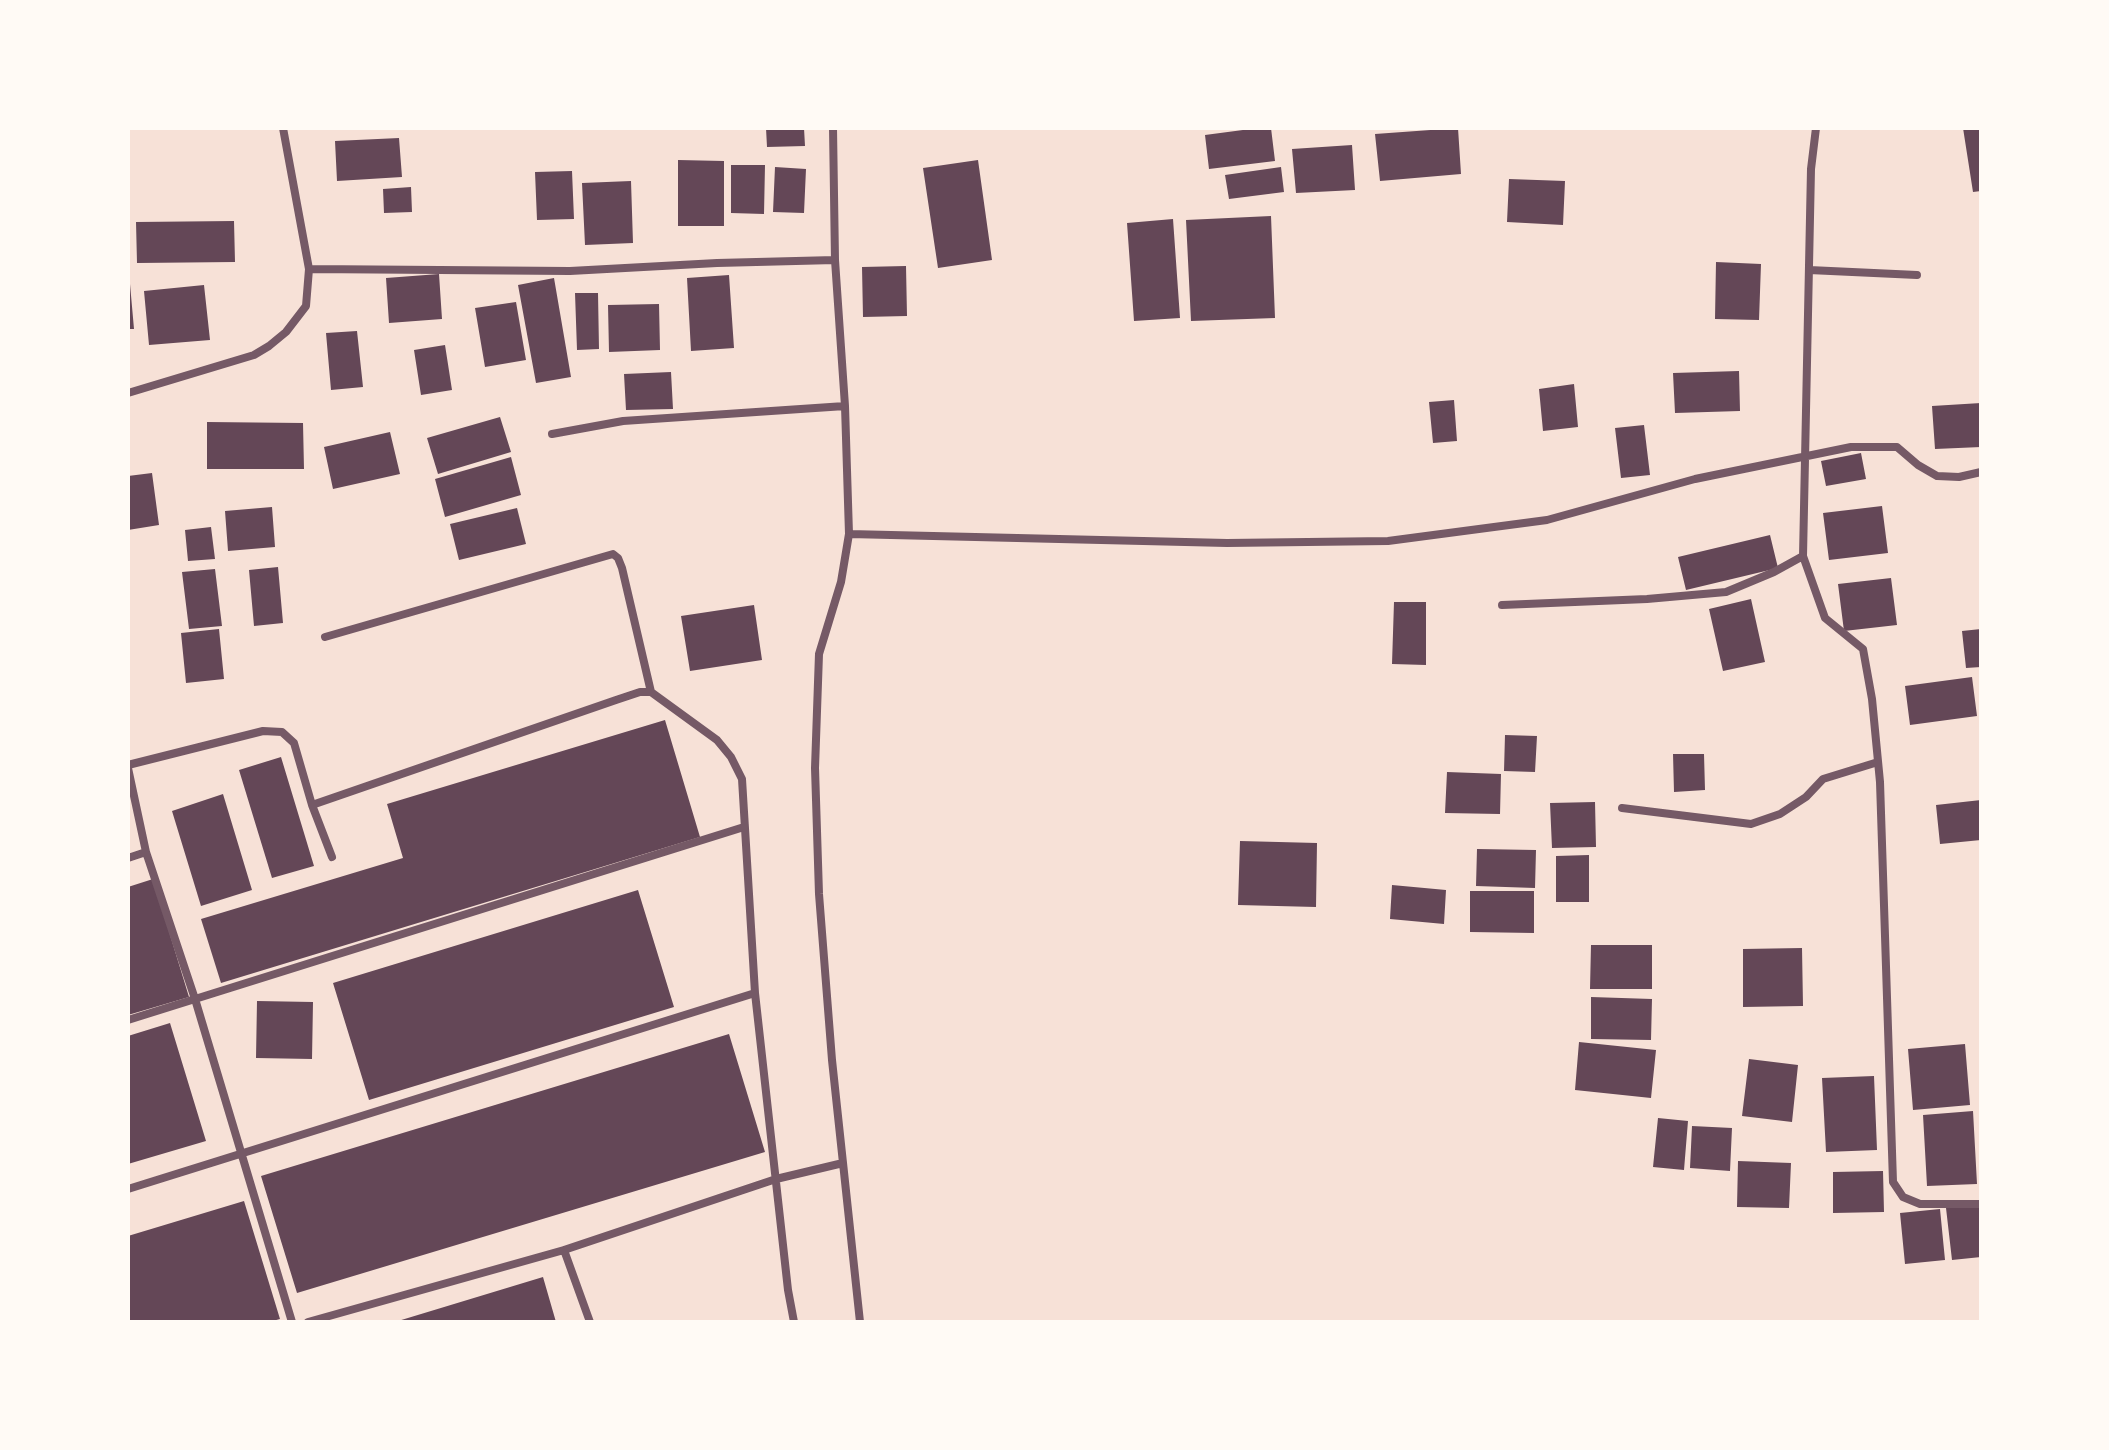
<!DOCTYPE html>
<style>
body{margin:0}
#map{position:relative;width:2109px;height:1450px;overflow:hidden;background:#f7e1d7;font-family:Helvetica,sans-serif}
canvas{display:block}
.frame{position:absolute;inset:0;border:130px solid #fffaf5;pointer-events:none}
</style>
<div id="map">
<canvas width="2109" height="1450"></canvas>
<div class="frame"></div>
</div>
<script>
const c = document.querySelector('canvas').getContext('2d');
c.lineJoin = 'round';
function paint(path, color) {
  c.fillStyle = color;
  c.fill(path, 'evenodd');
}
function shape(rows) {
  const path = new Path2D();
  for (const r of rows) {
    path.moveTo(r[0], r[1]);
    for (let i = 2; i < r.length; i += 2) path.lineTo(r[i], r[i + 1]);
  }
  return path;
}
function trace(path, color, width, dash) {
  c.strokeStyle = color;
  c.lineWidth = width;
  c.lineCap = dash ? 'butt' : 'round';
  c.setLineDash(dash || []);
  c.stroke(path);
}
paint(shape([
 [766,128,804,128,805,146,767,147],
 [1258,128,1271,128,1275,161,1209,169,1205,135],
 [1458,128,1461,174,1380,181,1375,134],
 [1963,128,1981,128,1981,191,1973,192],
 [399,138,402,177,337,181,335,141],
 [1352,145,1355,190,1296,193,1292,149],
 [678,160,724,161,724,226,678,226],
 [978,160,992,260,938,268,923,168],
 [731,165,765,165,764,214,731,213],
 [775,167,806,169,804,213,773,212],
 [1281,167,1284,192,1229,199,1225,175],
 [572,171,574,219,537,220,535,172],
 [1509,179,1565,181,1563,225,1507,222],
 [631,181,633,243,585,245,582,183],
 [411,187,412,212,384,213,383,189],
 [1271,216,1275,318,1191,321,1186,220],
 [1173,219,1180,318,1134,321,1127,223],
 [234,221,235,262,137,263,136,222],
 [1716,262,1761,264,1759,320,1715,319],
 [906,266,907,316,863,317,862,267],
 [439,274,442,319,389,323,386,278],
 [729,275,734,348,691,351,687,278],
 [554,278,571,377,536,383,518,285],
 [128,284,130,284,134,329,128,329],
 [204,285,210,340,149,345,144,291],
 [575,293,598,293,599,349,577,350],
 [516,302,526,360,485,367,475,308],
 [659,304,660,350,609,352,608,305],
 [357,331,363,387,331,390,326,333],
 [445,345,452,390,421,395,414,350],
 [1739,371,1740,411,1675,413,1673,373],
 [671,372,673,409,626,410,624,374],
 [1574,384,1578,427,1543,431,1539,389],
 [1454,400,1457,441,1433,443,1429,402],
 [1981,403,1981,447,1935,449,1932,406],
 [500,417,511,452,438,474,427,438],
 [207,422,303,423,304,469,207,469],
 [1644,425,1650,475,1621,478,1615,428],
 [390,432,400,474,333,489,324,447],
 [1861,453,1866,479,1826,486,1821,461],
 [511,457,521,495,445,517,435,479],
 [152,473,159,525,128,530,128,476],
 [1882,506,1888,553,1829,560,1823,513],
 [272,507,275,547,228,551,225,511],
 [517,508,526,544,459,560,450,524],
 [211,527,215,559,188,561,185,530],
 [1770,535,1778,568,1686,590,1678,557],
 [278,567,283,623,254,626,249,570],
 [215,569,222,626,189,629,182,572],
 [1891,578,1897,625,1844,631,1838,584],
 [1751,599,1765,662,1723,671,1709,609],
 [1394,602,1426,602,1426,665,1392,664],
 [754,605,762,660,690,671,681,616],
 [219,629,224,679,186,683,181,633],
 [1981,629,1981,667,1966,668,1962,631],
 [1972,677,1977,716,1910,725,1905,686],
 [665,720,700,837,221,983,201,919,403,858,387,804],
 [1505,735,1537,736,1535,772,1504,771],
 [1673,754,1704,754,1705,790,1674,792],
 [281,757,314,866,272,878,239,770],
 [1447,772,1501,774,1500,814,1445,813],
 [223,794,252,890,201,906,172,811],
 [1981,800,1981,840,1940,844,1936,805],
 [1595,802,1596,847,1552,848,1550,803],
 [1240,841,1317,843,1316,907,1238,905],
 [1477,849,1536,850,1535,888,1476,886],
 [1589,855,1589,902,1556,902,1556,856],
 [153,879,189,997,128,1015,128,887],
 [1392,885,1446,890,1444,924,1390,919],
 [638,890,674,1007,369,1100,333,983],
 [1470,891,1534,891,1534,933,1470,932],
 [1591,945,1652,945,1652,989,1590,989],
 [1802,948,1803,1006,1743,1007,1743,949],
 [1591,997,1652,999,1651,1040,1591,1039],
 [257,1001,313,1002,312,1059,256,1058],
 [170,1023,206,1141,128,1164,128,1036],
 [729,1034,765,1152,297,1293,261,1176],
 [1579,1042,1656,1050,1651,1098,1575,1090],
 [1965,1044,1970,1105,1913,1110,1908,1049],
 [1749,1059,1798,1065,1792,1122,1742,1116],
 [1874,1076,1877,1150,1826,1152,1822,1078],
 [1973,1111,1977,1184,1927,1186,1923,1115],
 [1658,1118,1688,1121,1684,1170,1653,1167],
 [1692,1126,1732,1128,1730,1171,1690,1168],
 [1738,1161,1791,1163,1789,1208,1737,1207],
 [1883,1171,1884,1212,1833,1213,1833,1172],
 [244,1201,280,1319,269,1322,128,1322,128,1236],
 [1980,1204,1981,1257,1952,1260,1946,1208],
 [1940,1209,1945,1260,1905,1264,1900,1213],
 [543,1277,556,1322,398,1322,398,1321]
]), '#644757');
trace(shape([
 [283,128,309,269],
 [833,128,835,260,845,406,849,534,841,582,819,654,815,768,819,894,832,1060,860,1322],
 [1816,128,1811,169,1803,556,1825,618,1863,649,1872,699,1880,782,1893,1182,1903,1197,1920,1204,1981,1204],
 [1809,270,1917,275],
 [128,393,254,355,269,346,286,332,306,306,309,269,570,271,717,263,835,260],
 [552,434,623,421,845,406],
 [849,534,1227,543,1388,541,1547,520,1695,479,1851,447,1897,447,1918,465,1937,476,1959,477,1981,472],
 [1502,605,1647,599,1726,592,1774,572,1803,556],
 [651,692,717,740,731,757,742,779,755,993,788,1290,794,1322],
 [128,765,263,731,282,732,294,743,312,805,332,857],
 [128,768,146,852,195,999,292,1322],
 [312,805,616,700,640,692,651,692,622,568,618,558,613,554,325,637],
 [1622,808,1751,824,1780,814,1806,797,1823,779,1878,762],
 [128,858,146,852],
 [128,1020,744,827],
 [128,1189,755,993],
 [564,1250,590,1322],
 [308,1322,564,1250,776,1179,843,1163]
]), '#755966', 8);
</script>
